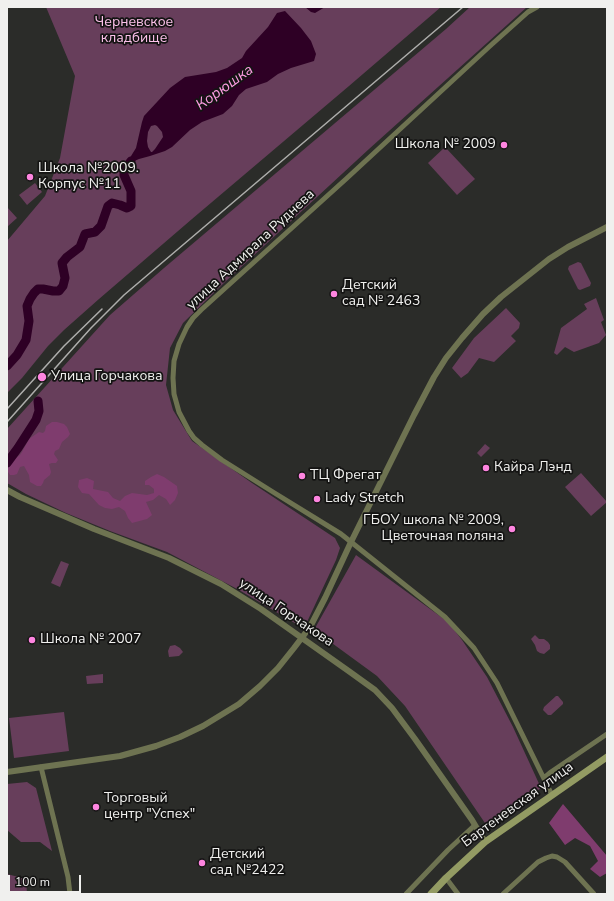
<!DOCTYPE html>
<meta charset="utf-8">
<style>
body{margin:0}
#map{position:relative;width:614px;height:901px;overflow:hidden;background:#2b2c29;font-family:"Nunito Sans",sans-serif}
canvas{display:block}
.frame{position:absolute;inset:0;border:8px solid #f0f0ee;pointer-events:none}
.scale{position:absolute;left:8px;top:875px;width:73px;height:18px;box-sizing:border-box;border:2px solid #f0f0ee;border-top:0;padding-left:5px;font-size:12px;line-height:14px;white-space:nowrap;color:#f0f0ee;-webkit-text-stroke:3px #141413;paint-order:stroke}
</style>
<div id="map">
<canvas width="614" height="901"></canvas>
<div class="frame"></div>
<div class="scale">100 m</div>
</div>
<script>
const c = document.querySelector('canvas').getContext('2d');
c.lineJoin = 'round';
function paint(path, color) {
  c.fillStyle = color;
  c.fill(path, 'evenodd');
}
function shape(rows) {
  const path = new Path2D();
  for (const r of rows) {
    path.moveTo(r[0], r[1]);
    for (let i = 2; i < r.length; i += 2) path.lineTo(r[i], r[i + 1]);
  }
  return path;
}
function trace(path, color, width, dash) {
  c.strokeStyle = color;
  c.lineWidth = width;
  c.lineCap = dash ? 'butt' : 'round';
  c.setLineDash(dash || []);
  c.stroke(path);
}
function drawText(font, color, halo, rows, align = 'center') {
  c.font = font + ' "Nunito Sans",sans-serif';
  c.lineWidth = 3.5;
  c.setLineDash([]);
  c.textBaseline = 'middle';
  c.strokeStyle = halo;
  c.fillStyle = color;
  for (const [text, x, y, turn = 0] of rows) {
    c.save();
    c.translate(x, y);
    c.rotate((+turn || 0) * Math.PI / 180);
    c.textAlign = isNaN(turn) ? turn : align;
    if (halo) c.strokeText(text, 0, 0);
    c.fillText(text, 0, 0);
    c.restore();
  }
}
paint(shape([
 [46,7,441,7,349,86,192,219,99,299,64,330,48,346,22,378,7,393,7,241,45,196,60,158,75,76],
 [470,7,527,7,369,149,226,281,183,323,170,348,166,385,173,410,192,441,252,483,335,538,340,548,336,560,307,622,298,625,239,590,167,552,110,531,66,513,26,494,7,483,7,429,110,315,164,268,446,29],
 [445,147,475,179,457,195,428,163],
 [35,183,42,192,27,205,19,195],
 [7,207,17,218,7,227],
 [578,262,581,263,591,283,590,286,580,290,578,289,568,269,569,266],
 [596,298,604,320,601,322,606,335,599,343,574,352,565,347,557,355,554,353,561,328,587,309,584,304],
 [506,308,520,323,519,328,511,336,516,341,494,362,479,358,468,373,461,378,452,368,474,338],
 [485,444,490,448,481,457,477,453],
 [581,473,607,502,591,516,565,487],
 [356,555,448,622,462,640,487,677,513,727,541,788,487,826,405,706,377,676,314,630],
 [61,561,69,564,60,587,51,583],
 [535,635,539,639,544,639,548,642,550,645,550,649,544,654,540,653,537,651,535,645,531,639],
 [175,645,180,648,183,652,179,656,169,657,168,651,170,646],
 [103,674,103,683,87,684,86,676],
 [556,696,558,696,563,702,563,704,551,715,548,715,543,710,544,707],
 [64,712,69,751,14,758,9,718],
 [27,782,36,788,52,851,40,842,21,842,7,830,7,784],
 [7,874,26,879,27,894,7,894]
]), '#673e5b');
paint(shape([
 [52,422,57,422,64,424,67,427,70,434,68,437,62,442,59,449,55,451,54,454,58,460,56,463,52,463,49,464,51,472,50,475,44,480,43,483,41,486,37,486,30,482,29,475,24,466,20,467,17,474,14,475,10,475,8,472,8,468,11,461,20,455,22,452,29,439,39,432,43,433,45,431,46,426],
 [157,474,164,477,177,486,178,493,175,500,170,505,166,499,159,495,153,500,146,502,152,515,147,519,132,523,128,518,125,511,119,507,112,509,105,508,99,505,89,494,82,493,78,487,79,480,87,478,94,481,93,489,108,492,113,498,120,501,125,496,132,493,147,495,154,493,154,489,149,485,145,485,145,481,151,477],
 [563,804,607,856,607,873,600,877,590,869,598,861,590,846,575,838,565,845,549,823]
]), '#7f3c6e');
paint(shape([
 [305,7,325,7,315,13,311,12],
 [285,11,301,28,311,41,316,54,314,61,291,68,278,74,267,82,246,89,239,95,232,106,223,114,202,122,190,130,172,147,165,151,150,156,139,159,132,162,124,170,123,169,136,148,142,122,144,116,170,88,185,77,216,72,227,68,242,58,246,51,268,27,277,13],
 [155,125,157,126,162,132,163,137,155,149,152,152,151,152,148,147,147,141,148,132,151,126]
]), '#2e0025');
trace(shape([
 [7,366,17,355,26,340,29,321,27,306,30,299,34,293,38,289,43,289,53,291,59,291,63,286,65,278,62,263,67,257,80,247,85,234,95,232,101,226,108,206,112,203,120,205,127,208,131,206,131,191,124,175,124,170,131,161],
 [7,463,18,448,36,420,39,411,38,401]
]), '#2e0025', 9);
trace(shape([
 [537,7,528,12,490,46,346,179,201,310,193,318,187,327,179,344,174,361,173,378,174,394,179,412,189,431,194,438,202,445,222,460,273,492,341,534,445,617,474,648,497,683,552,795],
 [41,767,68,877,70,894],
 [544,778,551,772,607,734],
 [446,878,458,894],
 [406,894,448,850,475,825],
 [503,894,538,862,546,858,552,856,557,857,565,862,594,894]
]), '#6e7351', 5);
trace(shape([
 [7,490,20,497,94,529,169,558,221,584,261,609,350,672,375,690,392,708,415,739,472,820,485,842],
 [7,772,120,756,156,746,180,737,203,726,239,704,260,686,278,668,294,648,310,627,325,598,351,542,414,415,434,377,446,358,462,338,483,314,501,297,549,259,568,247,607,227]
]), '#6e7351', 6);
trace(shape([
 [431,894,446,878,485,842,607,757]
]), '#939b63', 7);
trace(shape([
 [7,409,64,346,102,309],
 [7,422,91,328,124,295,463,7]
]), '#aeaeac', 1.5);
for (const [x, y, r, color] of [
 [504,145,4,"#fe85e0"],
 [30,177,4,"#fe85e0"],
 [334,294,4,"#fe85e0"],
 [42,377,5,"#fe85e0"],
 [486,468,4,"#fe85e0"],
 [302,476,4,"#fe85e0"],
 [317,499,4,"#fe85e0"],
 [512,529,4,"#fe85e0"],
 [32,640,4,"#fe85e0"],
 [96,807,4,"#fe85e0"],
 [202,863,4,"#fe85e0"]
]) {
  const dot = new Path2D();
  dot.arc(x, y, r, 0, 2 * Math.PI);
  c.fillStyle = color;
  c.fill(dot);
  trace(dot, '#141413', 1.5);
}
drawText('14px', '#fcc1ea', '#141413', [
 ["Черневское",134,23],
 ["кладбище",134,39]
]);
drawText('14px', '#f0f0ee', '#141413', [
 ["Школа № 2009",496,145,"right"],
 ["Школа №2009.",38,169],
 ["Корпус №11",38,185],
 ["Детский",342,286],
 ["сад № 2463",342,302],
 ["Улица Горчакова",51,377],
 ["Кайра Лэнд",494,468],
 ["ТЦ Фрегат",310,476],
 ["Lady Stretch",325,499],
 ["ГБОУ школа № 2009,",504,521,"right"],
 ["Цветочная поляна",504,537,"right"],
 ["Школа № 2007",40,640],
 ["Торговый",104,799],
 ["центр \"Успех\"",104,815],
 ["Детский",210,855],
 ["сад №2422",210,871]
], 'left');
drawText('14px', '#f0f0ee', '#141413', [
 ["улица Адмирала Руднева",251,250,-43],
 ["улица Горчакова",286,613,34],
 ["Бартеневская улица",518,805,-36]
]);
drawText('italic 15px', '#fd9ce3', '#141413', [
 ["Корюшка",225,88,-36]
]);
</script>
